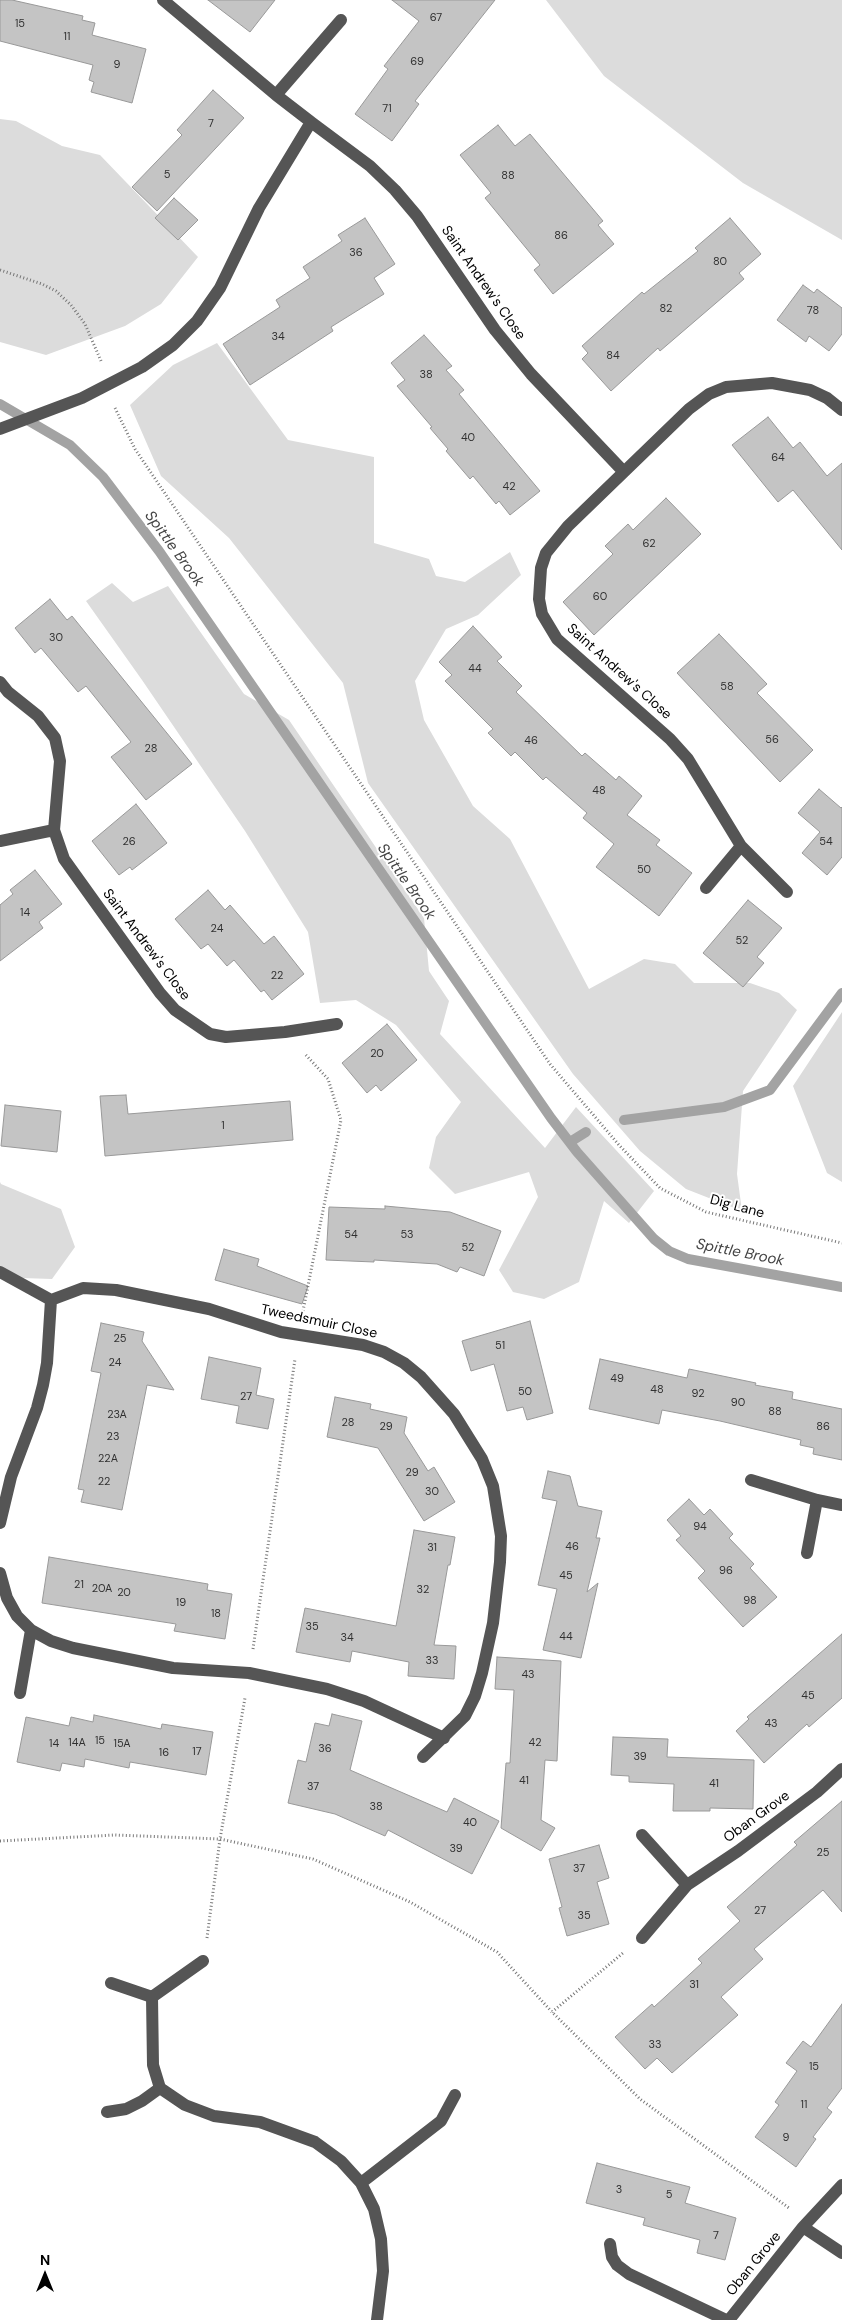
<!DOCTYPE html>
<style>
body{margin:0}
#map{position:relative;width:842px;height:2320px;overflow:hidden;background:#fff;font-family:"DM Sans",sans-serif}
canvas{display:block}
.north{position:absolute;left:20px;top:2250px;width:50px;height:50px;-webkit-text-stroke:4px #fff;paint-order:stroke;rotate:0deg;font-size:14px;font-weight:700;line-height:20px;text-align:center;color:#000}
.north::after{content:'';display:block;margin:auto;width:18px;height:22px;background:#000;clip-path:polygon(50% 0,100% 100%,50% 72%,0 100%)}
</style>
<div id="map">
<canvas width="842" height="2320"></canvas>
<div class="north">N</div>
</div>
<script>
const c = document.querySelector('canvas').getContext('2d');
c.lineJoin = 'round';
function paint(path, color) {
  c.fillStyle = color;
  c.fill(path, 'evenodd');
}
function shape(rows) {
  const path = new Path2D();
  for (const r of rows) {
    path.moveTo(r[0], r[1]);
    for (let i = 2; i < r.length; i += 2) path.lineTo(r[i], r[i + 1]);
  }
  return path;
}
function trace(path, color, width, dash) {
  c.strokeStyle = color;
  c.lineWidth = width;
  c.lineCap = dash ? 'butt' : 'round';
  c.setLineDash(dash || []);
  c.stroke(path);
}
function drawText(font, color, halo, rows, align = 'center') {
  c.font = font + ' "DM Sans",sans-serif';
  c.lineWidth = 4;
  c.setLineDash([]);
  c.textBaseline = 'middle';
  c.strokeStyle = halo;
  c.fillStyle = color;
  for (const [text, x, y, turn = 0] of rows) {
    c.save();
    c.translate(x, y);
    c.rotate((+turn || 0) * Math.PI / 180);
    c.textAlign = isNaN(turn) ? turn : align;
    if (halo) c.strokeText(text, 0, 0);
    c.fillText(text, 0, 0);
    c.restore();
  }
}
paint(shape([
 [546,0,842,0,842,240,743,183,604,76],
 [0,119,16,121,62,146,100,155,198,257,161,304,125,326,46,355,0,342],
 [217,343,288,440,374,457,374,543,429,559,436,576,465,582,510,552,521,575,478,615,446,629,415,681,424,720,473,806,510,839,589,989,644,959,675,964,694,983,750,983,779,993,797,1010,743,1091,737,1174,742,1211,686,1189,640,1151,573,1074,368,783,343,683,229,538,161,476,130,405,173,365],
 [112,583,133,602,168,586,244,694,289,720,424,918,429,971,449,1001,440,1034,545,1148,576,1107,654,1191,629,1223,604,1201,579,1282,544,1299,513,1292,499,1270,538,1197,529,1172,455,1194,429,1168,436,1137,461,1102,396,1025,356,1000,320,1003,308,932,245,831,142,680,86,601],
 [842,1012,842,1182,827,1173,793,1086],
 [0,1182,1,1184,61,1209,75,1247,52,1279,22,1278,0,1268]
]), '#dcdcdc');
trace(shape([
 [0,404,70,445,103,477,159,551,551,1118,577,1152,654,1239,669,1251,688,1259,842,1287],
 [624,1120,724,1107,770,1090,842,993],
 [570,1142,586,1132]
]), '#a3a3a3', 10);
const building = shape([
 [0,0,12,0,83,16,82,20,95,23,92,35,146,49,132,103,91,92,94,82,89,80,93,65,0,41,0,0],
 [208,0,275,0,250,32,208,0],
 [392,0,495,0,415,101,419,104,392,141,355,114,388,69,384,66,419,21,392,0],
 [213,90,244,118,157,211,132,187,182,135,177,130,213,90],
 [498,125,515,146,530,134,603,221,598,225,614,244,553,294,534,270,540,265,485,198,491,193,460,155,498,125],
 [174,198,198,220,178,240,155,218,174,198],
 [365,218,395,264,374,278,384,294,331,327,333,331,250,385,223,344,280,307,276,300,310,278,303,267,342,241,338,235,365,218],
 [730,218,761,254,739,273,744,279,660,351,658,348,611,391,582,359,588,353,582,346,642,292,644,294,698,251,695,248,730,218],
 [803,285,814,293,817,289,842,308,842,334,829,351,809,336,806,342,777,320,803,285],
 [424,335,452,366,446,370,464,390,459,394,540,491,510,515,499,501,496,504,473,476,470,479,446,451,448,449,430,428,432,427,397,386,405,380,391,363,424,335],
 [768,417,793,448,800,442,827,476,842,463,842,550,793,490,778,502,732,445,768,417],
 [666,498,701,534,594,635,563,602,613,554,605,546,628,524,633,530,666,498],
 [50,599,67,620,72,616,192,764,146,800,111,757,131,742,86,686,78,692,41,648,35,653,15,628,50,599],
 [473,626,502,657,497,661,522,686,516,692,582,756,585,753,616,780,619,776,642,796,627,815,660,840,656,845,692,873,659,916,596,867,614,844,583,818,587,813,546,777,543,780,515,752,511,756,488,733,493,729,445,681,452,675,439,662,473,626],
 [719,634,767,684,757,693,813,750,780,782,677,673,719,634],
 [819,789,841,808,842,807,842,857,827,875,802,853,820,832,798,813,819,789],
 [136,804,167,843,132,870,130,867,119,875,92,841,136,804],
 [35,870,62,904,39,922,43,928,0,961,0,905,13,894,10,890,35,870],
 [208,890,225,910,230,905,264,944,274,936,304,974,272,1000,264,990,261,992,234,960,227,966,208,944,201,949,175,919,208,890],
 [748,900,782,928,757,957,764,963,743,987,703,953,748,900],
 [387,1024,417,1060,381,1091,376,1085,367,1093,342,1063,387,1024],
 [126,1095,128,1114,290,1101,293,1140,105,1156,100,1096,126,1095],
 [5,1105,61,1111,57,1152,1,1146,5,1105],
 [385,1206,450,1212,501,1231,484,1276,460,1267,457,1272,437,1264,374,1260,374,1262,326,1260,329,1207,385,1209,385,1206],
 [224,1249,259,1259,257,1266,308,1286,302,1304,215,1280,224,1249],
 [530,1321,553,1413,527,1420,523,1407,507,1411,494,1364,471,1371,462,1341,530,1321],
 [101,1323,144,1332,142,1341,174,1390,147,1385,122,1510,81,1502,84,1490,78,1489,101,1373,91,1371,101,1323],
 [209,1357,261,1368,256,1395,274,1399,268,1429,236,1423,239,1406,201,1399,209,1357],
 [600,1359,687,1378,689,1369,756,1383,755,1385,793,1392,792,1399,842,1409,842,1460,813,1454,814,1448,800,1445,801,1440,720,1421,662,1410,659,1424,589,1409,600,1359],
 [335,1397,371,1404,370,1409,407,1417,404,1433,428,1471,434,1467,455,1502,424,1521,378,1448,327,1437,335,1397],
 [548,1471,570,1476,578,1506,602,1511,596,1538,600,1538,587,1592,598,1583,581,1658,543,1650,557,1589,538,1585,557,1501,542,1498,548,1471],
 [689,1499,704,1515,710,1509,733,1534,729,1538,754,1564,750,1568,777,1597,743,1627,698,1578,705,1571,676,1540,681,1536,667,1520,689,1499],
 [414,1530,455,1537,450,1565,448,1565,434,1645,456,1646,454,1679,408,1676,409,1662,352,1651,350,1662,296,1652,305,1608,396,1626,414,1530],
 [49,1557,208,1584,207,1590,232,1594,225,1639,174,1631,176,1624,42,1603,49,1557],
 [842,1634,842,1698,809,1727,807,1724,764,1763,736,1731,749,1719,747,1717,842,1634],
 [497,1657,561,1661,557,1761,545,1760,541,1820,555,1828,541,1851,501,1828,506,1763,510,1763,514,1690,495,1689,497,1657],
 [332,1714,362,1721,350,1770,447,1812,454,1798,499,1821,472,1874,388,1830,385,1836,335,1814,288,1803,298,1760,306,1762,315,1723,329,1726,332,1714],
 [94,1715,161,1729,162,1724,213,1732,206,1775,130,1762,129,1768,85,1759,84,1767,62,1763,60,1771,17,1762,26,1717,69,1726,71,1717,93,1722,94,1715],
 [613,1737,668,1739,667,1757,754,1760,753,1809,710,1808,710,1811,673,1811,674,1784,629,1782,629,1776,611,1775,613,1737],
 [842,1801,842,1912,823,1890,754,1949,763,1959,721,1997,738,2015,672,2073,657,2058,645,2069,615,2037,652,2004,654,2007,702,1963,698,1959,740,1921,727,1907,797,1845,794,1842,842,1801],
 [599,1845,609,1878,597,1882,609,1924,567,1936,559,1908,562,1907,549,1859,599,1845],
 [842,2004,842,2088,827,2108,832,2112,813,2137,816,2139,796,2167,755,2137,779,2105,775,2102,797,2071,786,2063,803,2041,811,2047,842,2004],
 [597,2163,690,2187,685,2203,736,2218,725,2260,697,2253,700,2240,643,2225,645,2218,586,2203,597,2163]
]);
paint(building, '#c4c4c4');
trace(building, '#999', 1);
trace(shape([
 [0,270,42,284,56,291,71,305,85,324,101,361],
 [115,408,135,449,550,1064,619,1145,660,1188,706,1212,842,1243],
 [303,1311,341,1120,328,1079,305,1054],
 [253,1649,295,1359],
 [0,1841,115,1835,220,1839,313,1859,410,1902,497,1952,552,2012,640,2099,789,2208],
 [207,1938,220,1839,245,1698],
 [552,2012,623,1953]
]), '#777', 3, [1, 2.5]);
trace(shape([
 [276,95,341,20],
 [311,122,370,166,395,190,417,216,495,330,531,374,623,471],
 [0,429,82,398,142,367,173,345,197,321,220,288,259,208,311,122,276,95,163,0],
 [0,682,8,692,38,716,55,738,60,761,54,830,64,859,160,993,175,1010,210,1034,226,1037,285,1032,337,1024],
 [0,841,54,830],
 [706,888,741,846],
 [787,892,741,846,688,759,670,739,557,639,542,614,539,599,541,568,546,553,568,526,689,409,709,394,726,387,772,383,810,390,827,398,842,410],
 [0,1272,51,1300],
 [51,1300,83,1288,116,1290,209,1309,281,1332,363,1345,384,1352,404,1363,421,1377,454,1414,482,1459,493,1486,501,1536,500,1562,493,1623,482,1673,475,1696,465,1716,423,1757],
 [751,1480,817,1500,807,1553],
 [817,1500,842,1505],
 [0,1523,11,1477,37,1408,43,1385,47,1363,51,1300],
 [0,1573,7,1598,17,1616,31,1630,51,1641,73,1648,173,1668,249,1673,327,1689,364,1701,444,1738],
 [20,1693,31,1630],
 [687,1885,738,1851,817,1792,842,1769],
 [642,1938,687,1885,642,1835],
 [111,1983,152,1997,203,1961],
 [152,1997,153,2065,160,2088,185,2105,214,2116,260,2122,315,2142,341,2161,361,2183,374,2209,381,2239,383,2271,377,2320],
 [107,2112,126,2109,142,2101,160,2088],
 [361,2183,441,2121,455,2095],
 [803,2227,842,2253],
 [610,2244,612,2257,617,2265,629,2274,726,2320],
 [729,2320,803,2227,842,2185]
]), '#555', 12);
drawText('11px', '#313131', null, [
 ["67",436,18],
 ["15",20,24],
 ["11",67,37],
 ["69",417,62],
 ["9",117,65],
 ["71",387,109],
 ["7",211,124],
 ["5",167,175],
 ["88",508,176],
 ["86",561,236],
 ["36",356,253],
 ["80",720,262],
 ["82",666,309],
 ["78",813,311],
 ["34",278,337],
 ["84",613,356],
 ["38",426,375],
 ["40",468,438],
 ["64",778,458],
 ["42",509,487],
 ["62",649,544],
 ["60",600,597],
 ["30",56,638],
 ["44",475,669],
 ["58",727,687],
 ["56",772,740],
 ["46",531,741],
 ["28",151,749],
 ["48",599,791],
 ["26",129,842],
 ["54",826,842],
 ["50",644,870],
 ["14",25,913],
 ["24",217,929],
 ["52",742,941],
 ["22",277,976],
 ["20",377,1054],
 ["1",223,1126],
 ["54",351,1235],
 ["53",407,1235],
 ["52",468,1248],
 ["25",120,1339],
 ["51",500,1346],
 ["24",115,1363],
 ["49",617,1379],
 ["48",657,1390],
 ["50",525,1392],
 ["92",698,1394],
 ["27",246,1397],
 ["90",738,1403],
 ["88",775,1412],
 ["23A",117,1415],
 ["28",348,1423],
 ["29",386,1427],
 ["86",823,1427],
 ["23",113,1437],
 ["22A",108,1459],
 ["29",412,1473],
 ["22",104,1482],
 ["30",432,1492],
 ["94",700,1527],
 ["46",572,1547],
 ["31",432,1548],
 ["96",726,1571],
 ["45",566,1576],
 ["21",79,1585],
 ["20A",102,1589],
 ["32",423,1590],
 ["20",124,1593],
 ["98",750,1601],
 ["19",181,1603],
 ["18",216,1614],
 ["35",312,1627],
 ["44",566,1637],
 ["34",347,1638],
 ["33",432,1661],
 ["43",528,1675],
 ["45",808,1696],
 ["43",771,1724],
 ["15",100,1741],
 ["14A",77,1743],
 ["42",535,1743],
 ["14",54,1744],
 ["15A",122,1744],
 ["36",325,1749],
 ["17",197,1752],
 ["16",164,1753],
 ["39",640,1757],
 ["41",524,1781],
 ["41",714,1784],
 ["37",313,1787],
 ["38",376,1807],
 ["40",470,1823],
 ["39",456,1849],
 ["25",823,1853],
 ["37",579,1869],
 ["27",760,1911],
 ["35",584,1916],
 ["31",694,1985],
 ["33",655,2045],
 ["15",814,2067],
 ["11",804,2105],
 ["9",786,2138],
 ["3",619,2190],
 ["5",669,2195],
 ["7",716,2236]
]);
drawText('14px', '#000', '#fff', [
 ["Saint Andrew's Close",483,283,55],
 ["Saint Andrew's Close",619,672,42],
 ["Saint Andrew's Close",146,945,53],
 ["Dig Lane",737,1207,15],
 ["Tweedsmuir Close",319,1322,12],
 ["Oban Grove",757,1817,-36],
 ["Oban Grove",754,2264,-51]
]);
drawText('italic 15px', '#444', '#fff', [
 ["Spittle Brook",174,549,54],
 ["Spittle Brook",406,882,55],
 ["Spittle Brook",740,1253,11]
]);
</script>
